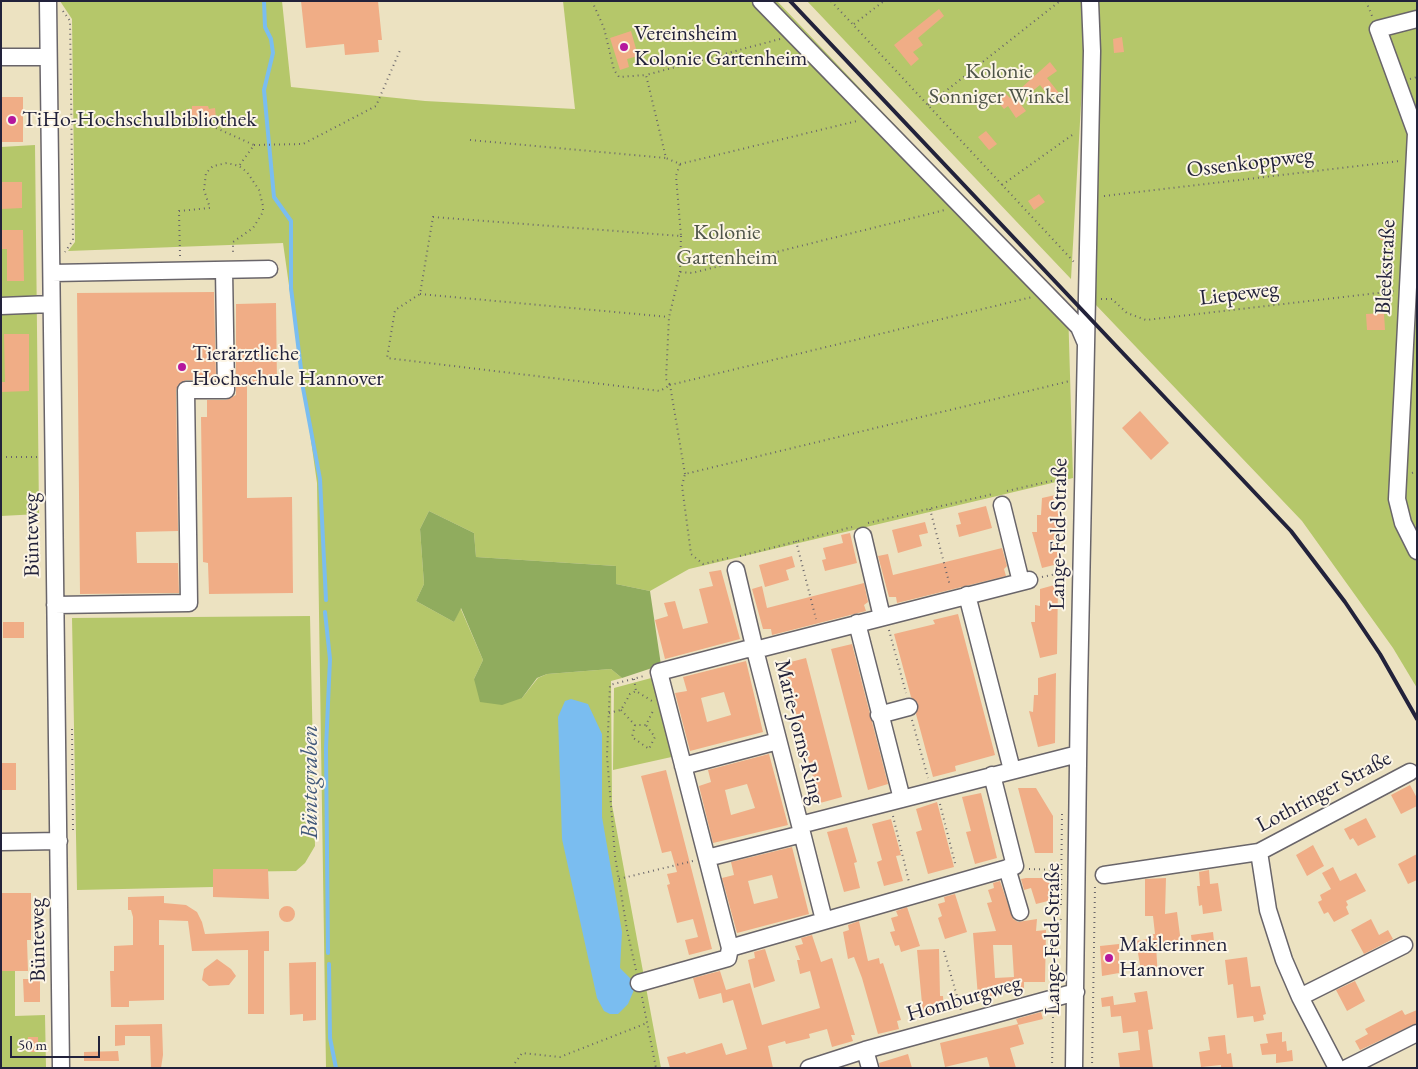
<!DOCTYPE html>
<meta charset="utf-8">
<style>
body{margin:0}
#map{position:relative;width:1418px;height:1069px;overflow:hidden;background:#ece2c1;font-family:"EB Garamond",serif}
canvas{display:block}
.frame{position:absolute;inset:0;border:2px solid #22223b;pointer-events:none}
.scale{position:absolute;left:10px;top:1036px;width:90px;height:22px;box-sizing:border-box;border:2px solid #22223b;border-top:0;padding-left:6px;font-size:15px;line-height:18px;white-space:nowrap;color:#22223b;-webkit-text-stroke:4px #fcf5e5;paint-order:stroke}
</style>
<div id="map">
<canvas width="1418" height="1069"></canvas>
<div class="frame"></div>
<div class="scale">50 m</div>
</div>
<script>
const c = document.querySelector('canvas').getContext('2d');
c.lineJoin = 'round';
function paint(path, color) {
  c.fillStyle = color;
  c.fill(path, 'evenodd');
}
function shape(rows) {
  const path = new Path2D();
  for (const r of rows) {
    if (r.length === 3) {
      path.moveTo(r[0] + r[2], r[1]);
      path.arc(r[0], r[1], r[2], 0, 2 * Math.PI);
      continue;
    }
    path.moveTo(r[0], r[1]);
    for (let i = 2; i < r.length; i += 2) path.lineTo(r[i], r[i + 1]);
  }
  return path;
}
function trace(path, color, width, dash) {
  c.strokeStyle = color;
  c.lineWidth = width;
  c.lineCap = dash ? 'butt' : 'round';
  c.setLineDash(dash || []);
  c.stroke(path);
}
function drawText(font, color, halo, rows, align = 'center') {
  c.font = font + ' "EB Garamond",serif';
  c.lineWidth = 4;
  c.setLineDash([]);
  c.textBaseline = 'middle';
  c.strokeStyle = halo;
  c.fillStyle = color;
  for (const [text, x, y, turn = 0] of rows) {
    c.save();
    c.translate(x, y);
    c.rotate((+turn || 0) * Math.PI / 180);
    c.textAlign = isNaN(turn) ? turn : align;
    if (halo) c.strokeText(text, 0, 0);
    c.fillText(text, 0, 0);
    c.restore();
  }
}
paint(shape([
 [60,1,282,1,291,87,425,101,575,109,563,1,777,1,1068,307,1073,478,689,569,650,591,616,584,616,566,476,557,474,533,429,511,420,529,424,584,416,601,454,622,460,607,483,660,474,679,522,698,538,678,547,674,611,669,622,678,611,681,612,805,661,1068,326,1068,317,483,283,243,68,251,75,242,72,19],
 [807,1,1082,1,1084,52,1071,279],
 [1097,1,1417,1,1417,548,1410,550,1417,563,1417,688,1393,648,1302,521,1095,304,1099,53],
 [35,145,39,514,1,516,1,147],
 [310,616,315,846,305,863,296,871,213,872,213,887,77,890,72,618],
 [655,677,676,756,613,770,614,688],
 [1,971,15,971,15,1016,45,1015,46,1068,1,1068]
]), '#b5c76a');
paint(shape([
 [429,511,474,533,476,557,616,566,616,584,650,591,661,665,622,678,611,669,547,674,537,678,522,698,502,705,480,702,474,679,483,660,461,608,454,622,416,601,424,584,420,529]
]), '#90ac5e');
paint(shape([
 [571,699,588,704,602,734,602,817,622,932,620,968,631,979,634,990,628,1004,618,1014,610,1014,604,1011,597,998,562,839,558,717,565,701]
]), '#7abdf0');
trace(shape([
 [264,1,265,27,271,39,273,53,264,90,274,197,291,221,291,288,302,377],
 [303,388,320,479,326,600],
 [325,612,330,659,326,748,328,953],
 [329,964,330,1038,336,1068]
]), '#7abdf0', 4);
paint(shape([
 [301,1,378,1,382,40,378,40,379,52,345,55,344,44,306,48],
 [939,9,944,16,918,38,923,45,913,52,919,59,911,66,894,45],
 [631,31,638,56,627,59,629,67,620,70,610,38],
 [1122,37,1124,52,1114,53,1113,39],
 [1050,62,1057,71,1047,78,1059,93,1051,99,1040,85,1019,102,1026,111,1016,118,1008,106,1004,109,996,100,1005,93,1010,98],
 [1,97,23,97,23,142,1,142],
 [192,106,208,106,209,109,215,108,216,118,206,118,206,128,196,128,196,119,186,119,186,109,192,109],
 [986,131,997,144,989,150,978,137],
 [1,182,22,182,22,208,1,209],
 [1039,194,1045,202,1034,210,1028,201],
 [1381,228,1396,229,1395,241,1380,240],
 [1,230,23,230,24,281,7,281,7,249,1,249],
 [214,292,216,380,186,380,178,385,176,390,178,531,136,532,137,563,178,563,179,593,80,594,77,293],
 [276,303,277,386,247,386,247,498,292,497,293,593,209,594,208,563,203,562,201,417,207,417,207,400,226,400,236,395,236,304],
 [1384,313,1385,330,1367,330,1366,314],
 [4,334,29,334,29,391,1,392,1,382,5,382],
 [1140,411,1169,443,1151,460,1122,428],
 [1060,494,1058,564,1042,568,1032,532,1037,532,1037,515,1041,515,1042,498],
 [986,506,992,528,959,537,956,525,961,524,958,513],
 [925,522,928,533,919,535,922,546,898,553,892,530],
 [850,533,857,563,825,571,822,560,826,559,823,548,843,543,841,535],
 [1002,548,1007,566,1004,569,1006,576,897,603,896,597,889,597,878,556,888,554,893,575],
 [792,556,795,567,786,570,789,580,765,587,759,565],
 [721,570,740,639,665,659,655,620,668,616,664,603,675,601,683,629,708,623,699,589,713,586,709,572],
 [864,583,868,602,864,605,866,611,772,635,771,629,763,629,752,589,762,586,767,608],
 [1058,584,1057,654,1040,658,1031,622,1035,622,1035,605,1040,606,1040,589],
 [958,614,995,755,955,766,956,771,933,777,916,714,918,704,911,697,894,634,935,624,933,620],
 [3,622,24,622,24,638,3,638],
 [852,644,888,784,868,790,831,649],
 [806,658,842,797,820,803,783,664],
 [746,661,763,732,690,751,675,693,687,691,683,677],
 [724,692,731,715,707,722,701,698],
 [1056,673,1055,743,1038,747,1029,711,1033,712,1034,695,1038,695,1038,678],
 [769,754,788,825,713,843,699,786,711,782,708,770],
 [747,784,755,808,731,815,725,790],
 [1,763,16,763,16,790,1,790],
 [666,770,712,949,689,955,685,940,698,937,693,919,677,923,667,885,670,884,667,874,677,872,671,851,662,853,641,776],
 [1410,785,1417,798,1417,806,1401,814,1391,795],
 [1018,788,1036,788,1053,816,1053,853,1035,853],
 [981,793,997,858,975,864,966,832,971,831,962,797],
 [937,802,954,867,928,874,916,832,922,830,916,809],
 [1366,818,1376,837,1358,846,1353,838,1350,840,1344,829],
 [891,819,901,855,896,856,903,881,884,886,877,862,882,860,872,824],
 [847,827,857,862,854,863,860,888,844,892,827,832],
 [1313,845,1324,866,1307,876,1296,855],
 [792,847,809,914,737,933,722,878,734,875,731,862],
 [772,875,778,898,754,904,748,881],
 [1417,854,1417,880,1408,884,1398,864],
 [1333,867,1340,881,1356,873,1366,891,1346,901,1348,905,1346,907,1349,914,1334,922,1328,912,1324,914,1318,902,1322,900,1320,895,1331,889,1322,873],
 [213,869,268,869,269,899,213,897],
 [1209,870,1210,884,1218,883,1222,911,1203,914,1202,905,1199,906,1197,886,1200,886,1199,872],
 [1026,878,1052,878,1052,900,1036,904,1031,888,1024,890,1021,879],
 [1166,878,1165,914,1177,912,1181,943,1156,946,1158,978,1142,977,1136,941,1154,938,1153,934,1155,934,1153,916,1145,916,1145,879],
 [1000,881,1013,919,1018,922,1037,919,1036,931,1046,930,1045,982,1024,982,1024,989,1000,990,1000,995,978,997,973,933,996,931,987,903,992,902,988,890,994,888,993,883],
 [993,945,1012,945,1014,977,995,978],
 [1,893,31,893,31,940,27,940,28,971,1,971],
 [955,894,967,932,945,939,938,918,942,916,938,904,945,902,944,897],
 [164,896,164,903,186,905,197,912,202,922,205,934,269,931,269,951,264,951,264,1014,248,1014,248,950,192,951,188,921,159,920,159,945,164,945,164,1000,129,1001,129,1007,111,1007,110,971,114,971,114,946,133,945,133,917,131,910,128,910,128,897],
 [287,914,8],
 [907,907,920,946,901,952,899,945,895,946,890,932,895,931,891,918,898,916,896,911],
 [1371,919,1379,935,1388,930,1393,939,1364,954,1351,930],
 [859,921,868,961,879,958,880,964,883,963,901,1020,897,1021,899,1029,878,1034,862,978,854,957,848,959,843,932,849,930,848,925],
 [1213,932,1215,951,1193,953,1191,935],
 [812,935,821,962,832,958,855,1035,851,1035,853,1041,832,1047,827,1029,809,1034,810,1038,786,1044,785,1041,768,1046,773,1068,670,1068,667,1057,685,1052,686,1054,722,1043,726,1055,747,1049,733,1000,723,1003,721,993,699,999,693,978,720,971,726,990,750,983,762,1025,820,1008,810,971,800,974,797,960,800,960,795,946,803,944,801,938],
 [1119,944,1119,973,1102,976,1100,946],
 [765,949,775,981,754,988,748,960,755,958,754,952],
 [939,949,940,996,943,996,944,1013,923,1014,917,950],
 [1247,957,1251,987,1260,986,1266,1014,1263,1015,1264,1020,1254,1022,1253,1016,1237,1018,1233,984,1228,985,1225,960],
 [217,959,231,969,236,976,229,985,209,986,202,980,204,969],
 [316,962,316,1020,303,1021,303,1014,290,1015,289,963],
 [23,979,40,979,40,1002,24,1002],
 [1355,981,1365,1001,1347,1011,1336,990],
 [1147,991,1153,1029,1148,1030,1153,1068,1120,1068,1118,1053,1140,1050,1138,1031,1123,1033,1121,1016,1111,1017,1110,1006,1102,1007,1101,998,1113,996,1114,1005,1136,1002,1134,993],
 [1402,1010,1405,1015,1417,1010,1417,1023,1360,1050,1355,1041,1368,1034,1365,1029],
 [1041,1012,1043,1019,1018,1025,1024,1044,1010,1048,1016,1068,990,1068,987,1057,945,1067,940,1043,1018,1024,1016,1019],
 [162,1024,163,1055,161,1068,151,1068,150,1036,125,1036,125,1045,115,1046,115,1025],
 [1282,1032,1282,1042,1286,1041,1287,1051,1292,1050,1293,1061,1276,1063,1276,1054,1262,1055,1260,1044,1268,1043,1266,1034],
 [1225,1035,1227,1054,1231,1053,1233,1068,1221,1068,1221,1065,1201,1067,1199,1052,1210,1050,1208,1037],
 [28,1037,38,1037,38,1052,28,1052],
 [118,1051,119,1061,84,1061,84,1052],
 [908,1054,912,1068,880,1068,879,1063]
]), '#f0ad86');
const minor = shape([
 [48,1,61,1068],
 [761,1,1079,327,1085,341],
 [1417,19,1378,29,1416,133,1397,499,1403,523,1417,551],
 [1,57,48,57],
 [52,273,269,269],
 [1,306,51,304],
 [1002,505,1021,582],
 [863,536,882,617],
 [1029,580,755,650,800,825,1078,754],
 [967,595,1012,770],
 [55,605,189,603,186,390,226,390,224,270],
 [857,623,902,799],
 [879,715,909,707],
 [683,766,778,741],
 [800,825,824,920],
 [1,842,59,841],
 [1259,852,1268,910,1284,960,1300,997,1337,1068],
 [707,858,802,834],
 [1007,868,1020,912],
 [1104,875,1259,852,1410,772],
 [730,948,659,672,747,649,755,650,736,570],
 [639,983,728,958,730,948,1015,866,992,775],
 [1300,997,1404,945],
 [865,1050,870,1068],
 [809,1068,865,1050,1076,992],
 [1074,1068,1079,689,1092,51,1090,1],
 [1347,1068,1417,1033]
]);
trace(minor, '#69656a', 19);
trace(shape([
 [592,1,604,28,614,70,619,77,646,75],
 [831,1,1074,262],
 [1366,1,1372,16],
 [63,11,70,21,73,240,65,252],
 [854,24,884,1],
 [780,39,646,75,666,158,680,164,676,176,681,236,433,217,420,294,395,310,387,358,660,391,670,385,666,379,669,317,680,272,692,273,945,210],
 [1410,79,1417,77],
 [928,105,1060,1],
 [216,128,254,145,239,166],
 [470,140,666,158],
 [254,145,303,144,376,106,401,48],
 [680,164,857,121],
 [1002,185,1075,133],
 [1104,196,1400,161],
 [180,256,179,211,210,208,204,190,206,173,213,166,227,163,239,166,247,172,259,190,263,206,263,212,253,228,233,242,233,255],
 [680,272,681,236],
 [420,294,669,317],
 [1101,299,1112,299,1127,313,1146,320,1395,291],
 [1,457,39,457],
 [1412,473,1417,471],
 [685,474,670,385,1032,297],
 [1007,491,1068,477],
 [930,509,950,586],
 [868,523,993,494],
 [796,541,816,619],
 [740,556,852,527],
 [728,558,703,564,691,554,682,486,685,474,1070,381],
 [1042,577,1066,572],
 [889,630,906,693],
 [634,679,636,691],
 [621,710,635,725,646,725,653,711],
 [609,713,621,710,630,694,636,691,652,701],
 [912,720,928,778],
 [635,725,632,737,649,749,655,737,646,725],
 [72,729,73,832],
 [940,804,956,867],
 [893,816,909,882],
 [1029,869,1059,870],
 [619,879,693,861],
 [1061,905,1062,812],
 [944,951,961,1010],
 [636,970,627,930,615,856,607,756,610,685,644,676],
 [1054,984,1055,944,1061,919],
 [642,997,656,1068],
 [515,1068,515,1063,522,1053,560,1057,647,1023],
 [1052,1068,1053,1014],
 [1092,1068,1095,885]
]), '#69656a', 2, [1, 4]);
trace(minor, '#fff', 16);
trace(shape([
 [790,1,1291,531,1345,602,1380,654,1417,719]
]), '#22223b', 4);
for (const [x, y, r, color] of [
 [624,47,5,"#b5179e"],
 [12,120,5,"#b5179e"],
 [182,367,5,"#b5179e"],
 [1109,958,5,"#b5179e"]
]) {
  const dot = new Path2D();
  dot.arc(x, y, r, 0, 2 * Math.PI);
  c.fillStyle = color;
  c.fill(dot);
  trace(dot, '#fcf5e5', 2);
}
drawText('22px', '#22223b', '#fcf5e5', [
 ["Vereinsheim",634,34],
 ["Kolonie Gartenheim",634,59],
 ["TiHo-Hochschulbibliothek",22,120],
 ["Tierärztliche",192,354],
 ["Hochschule Hannover",192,379],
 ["Maklerinnen",1119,945],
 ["Hannover",1119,970]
], 'left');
drawText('22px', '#4e5449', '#fcf5e5', [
 ["Kolonie",999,72],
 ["Sonniger Winkel",999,97],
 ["Kolonie",727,233],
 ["Gartenheim",727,258]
]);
drawText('22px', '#22223b', '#fcf5e5', [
 ["Ossenkoppweg",1250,163,-7],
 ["Bleekstraße",1386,267,-87],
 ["Liepeweg",1239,294,-7],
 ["Lange-Feld-Straße",1059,534,-89],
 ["Bünteweg",32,535,-91],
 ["Marie-Jorns-Ring",799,732,76],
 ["Lothringer Straße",1324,792,-28],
 ["Lange-Feld-Straße",1053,939,-90],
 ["Bünteweg",38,940,-91],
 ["Homburgweg",964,999,-16]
]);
drawText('italic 24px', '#41587a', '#fcf5e5', [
 ["Büntegraben",310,782,-90]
]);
</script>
